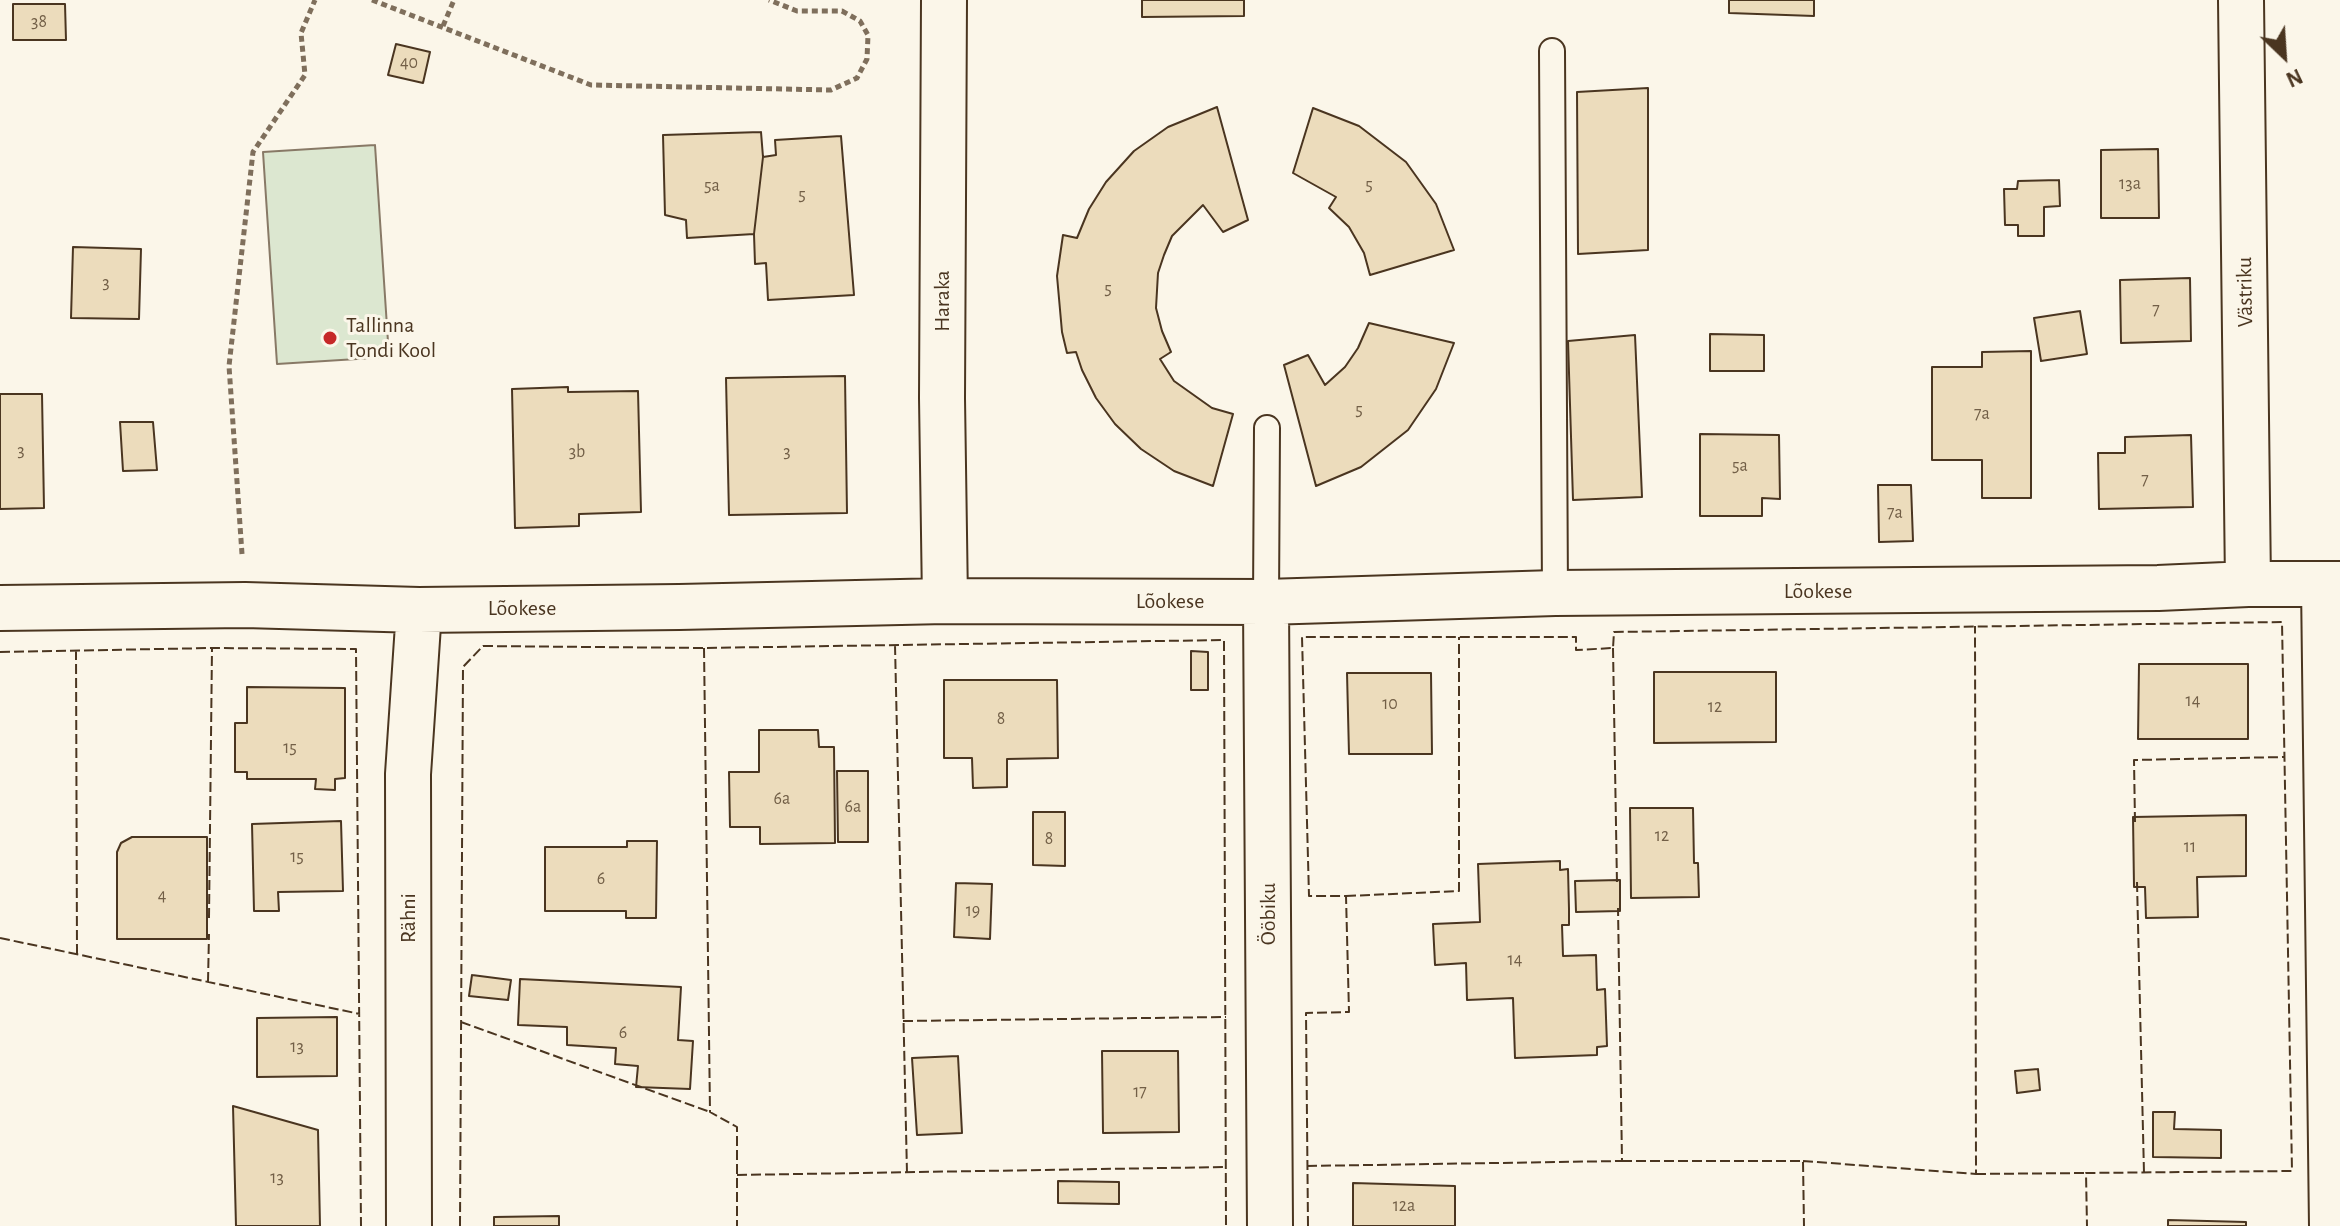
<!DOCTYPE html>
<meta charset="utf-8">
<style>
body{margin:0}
#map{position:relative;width:2340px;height:1226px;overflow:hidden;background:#fbf6e9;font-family:"Alegreya Sans",sans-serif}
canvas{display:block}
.north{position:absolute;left:2244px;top:16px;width:80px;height:80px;-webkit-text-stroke:6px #fbf6e9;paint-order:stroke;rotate:155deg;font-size:22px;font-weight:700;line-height:32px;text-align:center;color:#4a3520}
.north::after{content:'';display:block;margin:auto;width:28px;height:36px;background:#4a3520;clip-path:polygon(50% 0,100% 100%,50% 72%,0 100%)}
</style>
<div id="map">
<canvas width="2340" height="1226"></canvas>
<div class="north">N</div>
</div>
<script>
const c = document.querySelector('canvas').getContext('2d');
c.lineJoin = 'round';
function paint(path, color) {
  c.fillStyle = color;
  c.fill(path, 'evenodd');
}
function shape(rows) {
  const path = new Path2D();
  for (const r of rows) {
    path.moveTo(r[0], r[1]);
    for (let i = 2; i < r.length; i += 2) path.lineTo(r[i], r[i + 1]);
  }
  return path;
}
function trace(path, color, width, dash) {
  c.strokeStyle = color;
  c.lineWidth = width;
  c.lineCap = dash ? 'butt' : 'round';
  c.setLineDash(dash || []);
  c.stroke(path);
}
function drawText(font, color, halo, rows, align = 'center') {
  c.font = font + ' "Alegreya Sans",sans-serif';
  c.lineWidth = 6;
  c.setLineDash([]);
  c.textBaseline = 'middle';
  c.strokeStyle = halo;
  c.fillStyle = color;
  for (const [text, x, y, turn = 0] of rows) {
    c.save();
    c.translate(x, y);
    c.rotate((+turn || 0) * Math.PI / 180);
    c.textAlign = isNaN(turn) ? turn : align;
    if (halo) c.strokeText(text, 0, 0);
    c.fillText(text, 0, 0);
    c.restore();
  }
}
const green = shape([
 [375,145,389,357,277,364,263,152,375,145]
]);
paint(green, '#dce7d0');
trace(green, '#887966', 2);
const building = shape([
 [1142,0,1244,0,1244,16,1142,17,1142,0],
 [1729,0,1814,0,1814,16,1729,13,1729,0],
 [13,4,65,4,66,40,13,40,13,4],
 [396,44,430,52,423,83,388,75,396,44],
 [1648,88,1648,250,1578,254,1577,92,1648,88],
 [1217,107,1248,220,1223,232,1203,205,1172,236,1164,255,1158,273,1156,308,1162,331,1171,352,1160,359,1174,381,1212,408,1233,414,1213,486,1174,471,1141,449,1115,424,1096,398,1082,370,1076,352,1067,353,1062,332,1057,276,1063,235,1077,238,1089,209,1106,182,1134,151,1168,127,1217,107],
 [1313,108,1359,126,1406,162,1436,204,1454,250,1370,275,1364,253,1349,227,1329,208,1336,197,1293,173,1313,108],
 [761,132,763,157,754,234,687,238,686,220,665,215,663,135,761,132],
 [841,136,854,295,768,300,766,263,755,264,754,234,763,157,776,155,775,140,841,136],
 [2158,149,2159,218,2101,218,2101,150,2158,149],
 [2059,180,2060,206,2044,207,2044,236,2018,236,2018,225,2005,225,2004,189,2017,189,2018,181,2059,180],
 [73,247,141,249,139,319,71,318,73,247],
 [2190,278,2191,341,2121,343,2120,280,2190,278],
 [2080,311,2087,354,2041,361,2034,318,2080,311],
 [1369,323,1454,343,1436,389,1408,430,1361,467,1316,486,1284,365,1308,355,1325,385,1345,367,1358,348,1369,323],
 [1710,334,1764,335,1764,371,1710,371,1710,334],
 [1635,335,1642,497,1573,500,1568,341,1635,335],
 [2031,351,2031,498,1982,498,1982,460,1932,460,1932,367,1982,367,1982,352,2031,351],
 [845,376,847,513,729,515,726,378,845,376],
 [568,387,568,392,638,391,641,512,579,514,579,526,515,528,512,389,568,387],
 [0,394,42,394,44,508,0,509,0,394],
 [120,422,153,422,157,470,123,471,120,422],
 [1700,434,1779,435,1780,499,1762,498,1762,516,1700,516,1700,434],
 [2191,435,2193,507,2099,509,2098,453,2125,453,2125,437,2191,435],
 [1878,485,1911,485,1913,541,1879,542,1878,485],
 [1191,651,1208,652,1208,690,1191,690,1191,651],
 [2139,664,2248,664,2248,739,2138,739,2139,664],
 [1654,672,1776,672,1776,742,1654,743,1654,672],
 [1347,673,1431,673,1432,754,1349,754,1347,673],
 [944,680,1057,680,1058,758,1007,759,1007,787,973,788,972,758,944,758,944,680],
 [247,687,345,688,345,778,335,779,335,790,315,789,316,779,247,779,247,772,235,772,235,723,247,723,247,687],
 [759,730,818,730,819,747,834,747,835,843,760,844,760,827,730,827,729,772,759,772,759,730],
 [837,771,868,771,868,842,838,842,837,771],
 [1630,808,1693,808,1694,863,1698,863,1699,897,1631,898,1630,808],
 [1033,812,1065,812,1065,866,1033,865,1033,812],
 [2246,815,2246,876,2197,877,2198,917,2146,918,2145,887,2134,887,2133,817,2246,815],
 [341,821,343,891,278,892,279,911,254,911,252,824,341,821],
 [132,837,207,837,207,939,117,939,117,852,121,843,132,837],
 [627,841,657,841,656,918,626,918,626,911,545,911,545,847,627,847,627,841],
 [1560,861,1560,870,1568,869,1569,909,1569,925,1562,925,1563,956,1596,955,1597,990,1605,989,1607,1046,1597,1047,1597,1055,1515,1058,1513,998,1467,1000,1466,963,1435,965,1433,924,1480,922,1478,864,1560,861],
 [1620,880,1620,911,1576,912,1575,881,1620,880],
 [956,883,992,884,990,939,954,937,956,883],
 [472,975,511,980,508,1000,469,996,472,975],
 [520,979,681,987,678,1040,693,1041,690,1089,636,1087,638,1066,615,1064,616,1048,567,1045,567,1027,518,1025,520,979],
 [337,1017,337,1076,257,1077,257,1018,337,1017],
 [1102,1051,1178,1051,1179,1132,1103,1133,1102,1051],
 [958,1056,962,1133,917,1135,912,1058,958,1056],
 [2038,1069,2040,1090,2017,1093,2015,1071,2038,1069],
 [233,1106,318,1130,320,1226,236,1226,233,1106],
 [2153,1112,2175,1112,2174,1129,2221,1130,2221,1158,2153,1157,2153,1112],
 [1058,1181,1119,1182,1119,1204,1058,1203,1058,1181],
 [1353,1183,1455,1186,1455,1226,1353,1226,1353,1183],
 [559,1216,559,1226,494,1226,494,1217,559,1216],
 [2168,1220,2246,1222,2246,1226,2168,1226,2168,1220]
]);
paint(building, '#ecdcbc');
trace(building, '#4a3520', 2);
const lane = shape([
 [1552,51,1555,593],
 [1266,602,1267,428]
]);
const street = shape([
 [944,0,942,398,945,601],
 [2241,0,2248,584],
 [2324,584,2332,1226],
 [1266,602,1270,1226],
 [0,608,245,605,419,610,679,607,945,601,1266,602,1555,593,2158,588,2248,584,2340,584],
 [409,1226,408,774,419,610]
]);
trace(lane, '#4a3520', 28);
trace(street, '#4a3520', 48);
trace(shape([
 [372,0,591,85,831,90,857,78,867,59,868,35,860,21,842,11,797,11,769,0],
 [443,26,454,0],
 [242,554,229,366,253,152,305,75,301,33,315,0]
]), '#7f6f5c', 5, [6, 4]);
trace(lane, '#fbf6e9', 24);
trace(street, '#fbf6e9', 44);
trace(shape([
 [895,645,907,1173],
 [704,648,710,1112,737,1127,737,1226],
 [1613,648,1617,884],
 [76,650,77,955],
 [0,652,212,648,356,649,361,1226],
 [2135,822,2134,760,2285,757],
 [2137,882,2144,1173],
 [1346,896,1459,891,1459,637],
 [209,918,212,648],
 [0,938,360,1014],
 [208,982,209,934],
 [903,1021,1226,1017],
 [461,1022,710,1112],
 [1622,1161,1803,1161,1804,1226],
 [1803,1161,1976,1174,1975,626],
 [1307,1166,1622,1161,1618,908],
 [1976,1174,2086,1173],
 [737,1175,1224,1167],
 [460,1226,463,667,483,646,704,648,1224,640,1226,1226],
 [1308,1226,1306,1013,1349,1012,1346,896,1309,896,1302,637,1576,637,1576,650,1613,648,1614,632,2282,622,2292,1171,2086,1173,2087,1226]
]), '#4a3520', 2, [10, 4]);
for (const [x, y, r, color] of [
 [330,338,8,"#c62828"]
]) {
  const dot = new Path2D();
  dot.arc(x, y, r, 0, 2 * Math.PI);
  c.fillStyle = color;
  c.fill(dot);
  trace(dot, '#fbf6e9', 3);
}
drawText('18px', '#725f47', null, [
 ["38",39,22],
 ["40",409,63],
 ["13a",2130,184],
 ["5",1369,185],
 ["5a",712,186],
 ["5",802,195],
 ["3",106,283],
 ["5",1108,289],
 ["7",2156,310],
 ["5",1359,410],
 ["7a",1982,414],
 ["3",21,451],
 ["3b",577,452],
 ["3",787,452],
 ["5a",1740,466],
 ["7",2145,480],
 ["7a",1895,513],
 ["14",2193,701],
 ["10",1390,704],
 ["12",1715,707],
 ["8",1001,719],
 ["15",290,748],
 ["6a",782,799],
 ["6a",853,807],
 ["12",1662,836],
 ["8",1049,839],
 ["11",2190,847],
 ["15",297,857],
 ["6",601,879],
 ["4",162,896],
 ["19",973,911],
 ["14",1515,960],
 ["6",623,1033],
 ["13",297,1047],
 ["17",1140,1092],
 ["13",277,1178],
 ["12a",1404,1206]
]);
drawText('22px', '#4a3520', '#fbf6e9', [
 ["Västriku",2245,292,-91],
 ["Haraka",942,301,-90],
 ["Lõokese",1818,591],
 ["Lõokese",1170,601],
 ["Lõokese",522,608],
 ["Ööbiku",1268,914,-90],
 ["Rähni",408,918,-90]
]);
drawText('22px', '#4a3520', '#fbf6e9', [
 ["Tallinna",346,325],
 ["Tondi Kool",346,350]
], 'left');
</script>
